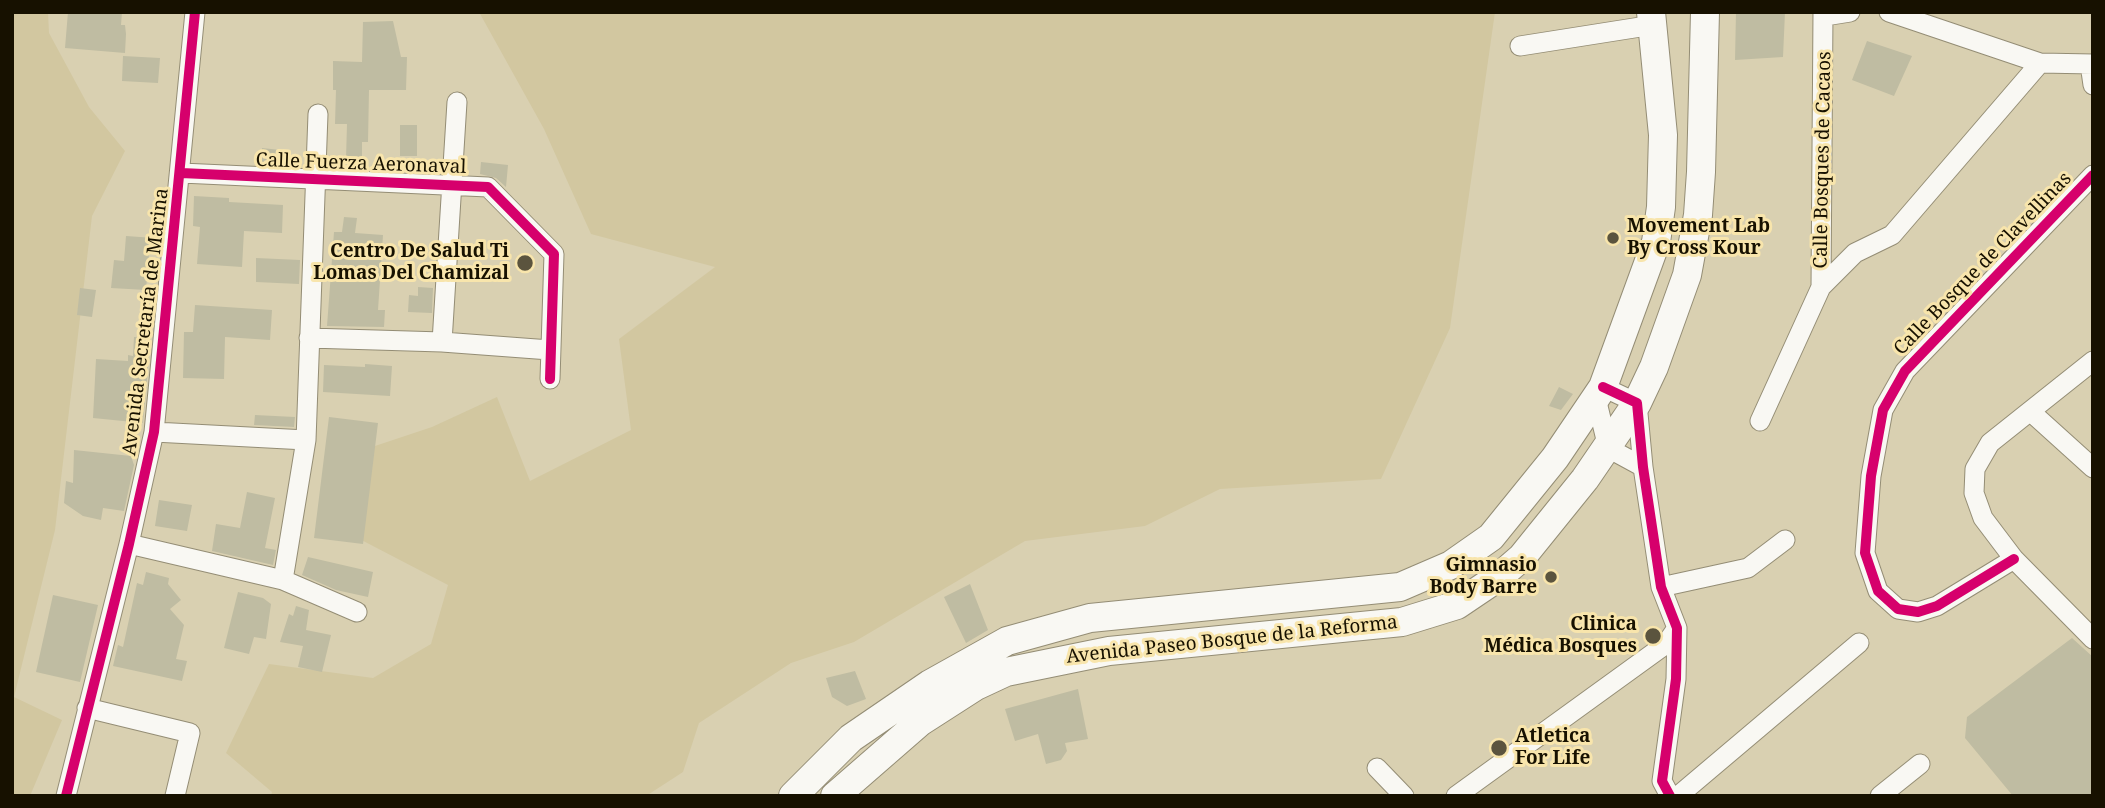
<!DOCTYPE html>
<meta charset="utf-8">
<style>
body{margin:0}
#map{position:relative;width:2105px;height:808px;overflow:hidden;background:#d9d0b1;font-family:"Noto Serif",serif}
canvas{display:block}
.frame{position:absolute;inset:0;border:14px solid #171100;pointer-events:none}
</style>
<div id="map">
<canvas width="2105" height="808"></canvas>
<div class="frame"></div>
</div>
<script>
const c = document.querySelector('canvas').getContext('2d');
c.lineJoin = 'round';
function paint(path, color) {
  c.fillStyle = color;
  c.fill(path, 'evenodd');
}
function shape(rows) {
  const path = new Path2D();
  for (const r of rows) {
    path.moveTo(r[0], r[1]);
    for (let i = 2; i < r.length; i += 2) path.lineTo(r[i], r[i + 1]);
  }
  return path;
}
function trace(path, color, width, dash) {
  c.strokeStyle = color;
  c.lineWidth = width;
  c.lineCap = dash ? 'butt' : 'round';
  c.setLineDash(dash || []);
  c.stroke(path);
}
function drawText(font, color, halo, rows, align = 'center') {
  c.font = font + ' "Noto Serif",serif';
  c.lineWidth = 6;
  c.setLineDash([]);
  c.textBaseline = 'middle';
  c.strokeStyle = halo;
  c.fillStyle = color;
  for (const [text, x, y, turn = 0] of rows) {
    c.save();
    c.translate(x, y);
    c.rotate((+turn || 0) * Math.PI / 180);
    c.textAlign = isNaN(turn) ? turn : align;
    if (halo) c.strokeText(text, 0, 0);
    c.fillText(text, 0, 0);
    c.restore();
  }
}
paint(shape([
 [12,12,48,12,49,33,89,107,125,151,92,216,55,530,14,697,62,720,30,796,12,796],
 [479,12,1495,12,1450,328,1381,479,1220,489,1145,526,1025,541,854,642,791,663,699,723,683,772,646,796,271,796,272,792,226,753,269,664,373,678,431,644,448,585,346,532,345,456,432,427,497,397,530,481,631,430,619,339,715,267,591,234,544,129]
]), '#d2c7a0');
paint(shape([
 [68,12,122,12,121,25,125,25,126,34,125,53,65,48],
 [1736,12,1785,12,1783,57,1735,60],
 [393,21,401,57,407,57,406,90,369,90,368,142,362,142,362,160,346,159,347,124,335,124,336,90,333,90,333,61,362,62,363,22],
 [1867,41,1912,56,1894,96,1852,80],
 [123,56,160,58,158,83,122,81],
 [400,125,417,125,417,156,400,156],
 [262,148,280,150,279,165,262,164],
 [481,162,508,165,506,187,496,178,480,174],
 [194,196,229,198,229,202,283,205,282,233,244,231,242,267,197,264,200,227,193,226],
 [344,217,357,218,355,233,383,235,378,310,385,310,384,327,327,326,334,232,342,232],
 [126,236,154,238,153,254,149,254,146,290,111,288,114,260,124,261],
 [256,258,300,260,299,284,256,282],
 [418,287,433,288,432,313,408,312,409,295,418,296],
 [80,288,96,290,92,317,77,315],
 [195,305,272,310,270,340,225,337,224,379,183,378,184,332,193,332],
 [134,337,151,338,143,423,93,418,96,359,128,361,128,355,133,356],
 [365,364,392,366,390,396,323,392,324,365,365,367],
 [1559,387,1573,394,1561,410,1549,406],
 [255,415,295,417,294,427,254,425],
 [329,417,378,423,363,544,314,538],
 [74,450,131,456,134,465,124,511,103,508,101,520,83,516,64,503,66,481,73,483],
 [247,492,275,498,265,548,276,550,273,565,212,551,216,524,240,528],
 [159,500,192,505,187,531,155,526],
 [308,557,373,572,368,597,336,590,302,575],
 [146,572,169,578,168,584,181,600,170,609,184,625,176,659,187,661,182,681,113,666,118,645,123,647,137,583,143,585],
 [970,584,988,630,966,643,944,597],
 [238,592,263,598,271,604,266,639,254,637,249,654,224,648],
 [53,595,98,605,80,682,36,672],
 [296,606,309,610,306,630,331,635,322,672,298,667,303,646,280,642,289,614,293,616],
 [2072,638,2093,657,2093,796,2013,796,1965,738,1967,717],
 [855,671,866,699,847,706,832,697,826,678],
 [1078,689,1088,739,1065,743,1067,751,1061,760,1046,764,1038,734,1015,741,1005,709]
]), '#bfbca2');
const street = shape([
 [1889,12,2040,63,2093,64],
 [1825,16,1850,12],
 [1520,46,1653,25],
 [2090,64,2093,85],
 [181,173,488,187,554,254,550,379],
 [1821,287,1855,253,1892,235,2040,63],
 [309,338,442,342,550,350],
 [442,342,457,102],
 [2093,361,1990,443,1975,469,1974,493,1983,518,2014,559,2093,639],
 [1603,387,1637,403,1643,467,1661,587,1677,628,1676,679,1662,781,1670,796],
 [1596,398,1608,448,1643,467],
 [2031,412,2093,468],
 [1760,421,1821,287,1823,12],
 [154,432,306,440],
 [129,544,283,580,357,612],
 [2014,559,1937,606,1918,612,1898,609,1878,591,1865,553,1871,476,1883,410,1905,371,2093,175],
 [283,580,306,440,318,114],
 [1661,587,1748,568,1785,540],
 [87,708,190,733,175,796],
 [1377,768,1404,796],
 [66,796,129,544,154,432,195,12],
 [1456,796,1666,644,1677,628],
 [1678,796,1859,643],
 [1880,796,1920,764]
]);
const secondary = shape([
 [793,796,851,738,930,684,1007,641,1090,618,1400,587,1451,565,1491,537,1555,458,1603,387,1656,242,1661,207,1663,135,1651,12],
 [835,796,920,722,976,686,1006,672,1109,651,1402,622,1457,605,1500,576,1522,557,1585,479,1637,403,1654,367,1687,275,1698,215,1701,172,1705,12]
]);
trace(street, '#948d75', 21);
trace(secondary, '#948d75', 30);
trace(street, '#f9f8f3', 19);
trace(secondary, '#f9f8f3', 28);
trace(shape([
 [181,173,488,187,554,254,550,379],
 [1603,387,1637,403,1643,467,1661,587,1677,628,1676,679,1662,781,1670,796],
 [2014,559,1937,606,1918,612,1898,609,1878,591,1865,553,1871,476,1883,410,1905,371,2093,175],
 [66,796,129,544,154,432,195,12]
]), '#d6006c', 10);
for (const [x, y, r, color] of [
 [1613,238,7,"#5b543e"],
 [525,263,9,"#5b543e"],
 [1551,577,7,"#5b543e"],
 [1653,636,9,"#5b543e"],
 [1499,748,9,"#5b543e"]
]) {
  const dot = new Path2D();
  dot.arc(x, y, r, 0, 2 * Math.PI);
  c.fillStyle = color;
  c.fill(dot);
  trace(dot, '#f8e5ac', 2.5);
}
drawText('19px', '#171100', '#f8e5ac', [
 ["Calle Bosques de Cacaos",1823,160,-89],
 ["Calle Fuerza Aeronaval",361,164,2],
 ["Calle Bosque de Clavellinas",1983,264,-46],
 ["Avenida Secretaría de Marina",146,322,-83],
 ["Avenida Paseo Bosque de la Reforma",1232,640,-6]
]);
drawText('bold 19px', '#171100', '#f8e5ac', [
 ["Movement Lab",1627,227,"left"],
 ["By Cross Kour",1627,249,"left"],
 ["Centro De Salud Ti",509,252],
 ["Lomas Del Chamizal",509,274],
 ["Gimnasio",1537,566],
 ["Body Barre",1537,588],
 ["Clinica",1637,625],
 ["Médica Bosques",1637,647],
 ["Atletica",1515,737,"left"],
 ["For Life",1515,759,"left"]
], 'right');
</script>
